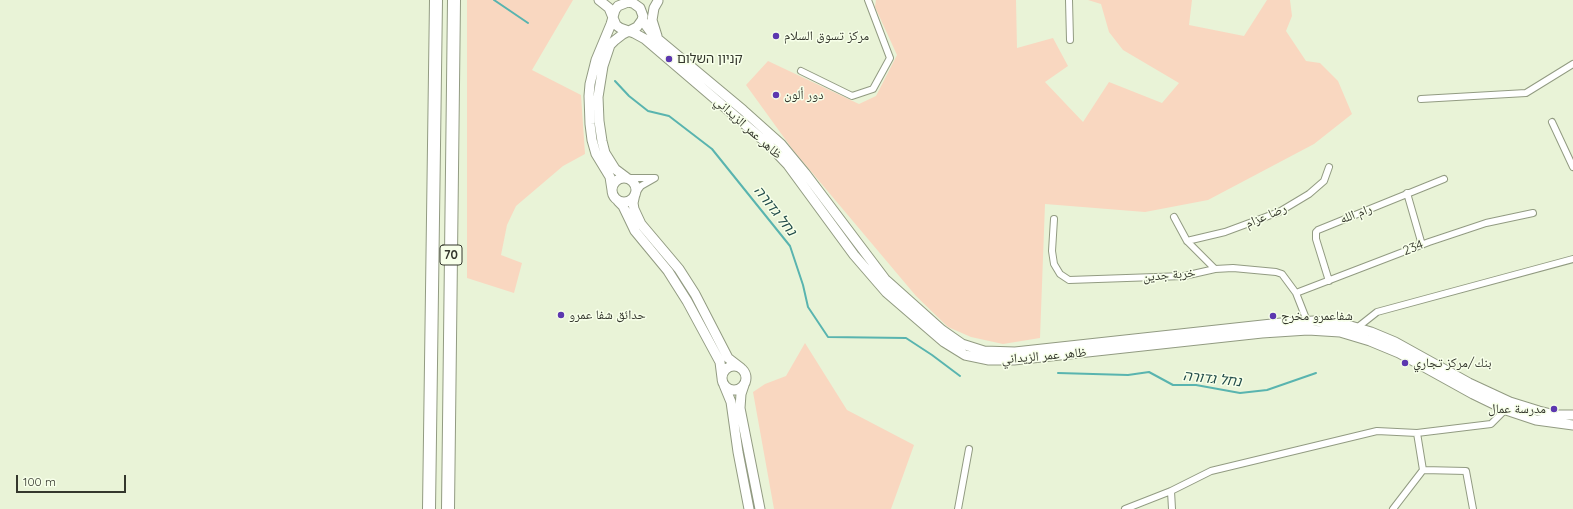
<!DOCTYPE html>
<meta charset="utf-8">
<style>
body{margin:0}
#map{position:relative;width:1573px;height:509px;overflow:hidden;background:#e9f3d7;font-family:Quicksand,sans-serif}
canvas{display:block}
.scale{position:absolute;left:16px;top:475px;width:110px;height:18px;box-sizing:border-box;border:2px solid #34372d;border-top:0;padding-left:5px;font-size:12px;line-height:14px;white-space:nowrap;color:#34372d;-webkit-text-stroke:3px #f7ffe9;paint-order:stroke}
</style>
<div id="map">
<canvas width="1573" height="509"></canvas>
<div class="scale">100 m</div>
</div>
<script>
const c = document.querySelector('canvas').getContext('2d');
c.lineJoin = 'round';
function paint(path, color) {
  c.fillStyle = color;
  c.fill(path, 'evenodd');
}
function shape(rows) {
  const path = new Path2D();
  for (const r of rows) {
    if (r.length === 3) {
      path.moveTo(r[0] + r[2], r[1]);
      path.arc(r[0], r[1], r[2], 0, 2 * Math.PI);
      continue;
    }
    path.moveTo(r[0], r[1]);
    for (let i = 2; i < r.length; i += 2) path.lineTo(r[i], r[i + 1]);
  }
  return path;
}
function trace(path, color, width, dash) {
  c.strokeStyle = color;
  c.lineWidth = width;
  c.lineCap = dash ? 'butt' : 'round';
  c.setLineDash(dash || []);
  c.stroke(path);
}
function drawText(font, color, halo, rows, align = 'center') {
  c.font = font + ' Quicksand,"Noto Naskh Arabic","Noto Sans Hebrew",sans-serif';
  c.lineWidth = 3;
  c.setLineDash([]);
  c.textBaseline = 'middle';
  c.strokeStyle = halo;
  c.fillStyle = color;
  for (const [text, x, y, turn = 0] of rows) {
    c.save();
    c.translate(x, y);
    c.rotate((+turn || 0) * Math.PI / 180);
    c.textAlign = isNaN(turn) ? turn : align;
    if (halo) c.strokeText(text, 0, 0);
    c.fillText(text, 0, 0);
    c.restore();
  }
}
paint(shape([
 [467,0,573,0,532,70,581,95,585,154,563,166,516,206,507,225,501,255,522,263,514,293,467,278],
 [876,0,1016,0,1017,48,1053,38,1068,66,1045,82,1083,122,1109,82,1162,103,1179,83,1123,50,1109,32,1101,4,1088,0,1192,0,1189,25,1244,36,1267,0,1290,0,1292,16,1286,31,1306,61,1320,63,1338,81,1352,114,1314,144,1208,200,1145,212,1045,204,1040,338,1003,344,971,337,948,327,916,296,793,150,746,85,768,61,859,104,876,96,897,55,875,7],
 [805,343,847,410,914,445,891,509,774,509,753,392,765,384,786,376]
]), '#f9d7c0');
trace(shape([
 [494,0,528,23],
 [615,81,629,96,648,111,669,116,712,149,790,246,803,285,808,307,828,337,906,338,932,355,960,376],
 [1058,373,1128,375,1149,372,1173,385,1196,385,1240,393,1267,390,1316,373]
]), '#59b4af', 2);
const street = shape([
 [1069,0,1070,40],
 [801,71,852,96,873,89,890,58,868,0],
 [1421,99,1526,93,1573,64],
 [1552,122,1573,167],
 [627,178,655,178,641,186,635,194],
 [1407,193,1422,245],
 [1174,217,1187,241,1215,269],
 [1054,219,1052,251,1054,264,1060,274,1069,280,1184,276,1215,269,1233,268,1276,272,1282,274,1296,293,1307,321],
 [1187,241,1225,232,1279,212,1309,194,1324,181,1329,167],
 [1329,281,1316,239,1316,232,1318,230,1444,179],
 [1296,293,1429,242,1486,223,1533,213],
 [1358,327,1377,312,1573,259],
 [1171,491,1172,509],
 [958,509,969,449],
 [1125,509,1171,491,1211,471,1377,431,1417,433],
 [1393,509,1423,470],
 [1473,509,1466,471,1423,470,1417,433,1491,424,1507,408]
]);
const secondary = shape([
 [599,0,609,8,616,25,620,28,634,33,645,39,769,145,788,165,854,255,886,292,944,342,965,355,989,360,1014,360,1262,333,1308,330,1340,332,1370,341,1399,353,1473,394,1506,410,1536,420,1573,425],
 [642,20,653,35,743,110,781,144,805,173,885,279,942,330,962,344,984,351,1015,352,1281,323,1314,321,1344,324,1371,332,1395,342,1469,383,1510,402,1539,411,1555,415,1573,415],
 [657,36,652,20,654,8,658,1],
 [624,190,12],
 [612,190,610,177,596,154,592,140,590,124,589,96,590,84,596,60,611,24,615,10,618,6,628,2,633,3,640,8,643,16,642,20,637,27,623,34,614,41,610,45,603,66,598,97,599,121,602,141,605,153,615,169,627,178],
 [635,194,633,203,634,209,641,224,679,269,695,294,728,358,741,368],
 [618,201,623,206,635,231,668,271,687,301,720,362,722,378],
 [734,378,12],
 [724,385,731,402,738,452,749,509],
 [744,385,741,394,740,408,760,509]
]);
const highway = shape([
 [429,509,436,0],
 [448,509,454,0]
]);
trace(street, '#929b82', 8);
trace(secondary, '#929b82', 11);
trace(highway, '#929b82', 14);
trace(street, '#fff', 6);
trace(secondary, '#fff', 9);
trace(highway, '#fff', 12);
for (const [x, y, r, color] of [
 [776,36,4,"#5c37af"],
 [669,59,4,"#5c37af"],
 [776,95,4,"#5c37af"],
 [561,315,4,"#5c37af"],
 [1273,316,4,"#5c37af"],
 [1405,363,4,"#5c37af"],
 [1554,409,4,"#5c37af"]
]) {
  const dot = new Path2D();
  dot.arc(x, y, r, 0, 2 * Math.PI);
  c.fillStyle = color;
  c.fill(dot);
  trace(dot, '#f7ffe9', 1.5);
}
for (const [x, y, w] of [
 [451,255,22]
]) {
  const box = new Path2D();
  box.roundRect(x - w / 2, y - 10, w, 20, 3);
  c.fillStyle = '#f7ffe9';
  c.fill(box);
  trace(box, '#34372d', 1);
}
drawText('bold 12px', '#34372d', null, [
 ["70",451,255]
]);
drawText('13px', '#34372d', '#f7ffe9', [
 ["مركز تسوق السلام",784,36],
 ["קניון השלום",677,59],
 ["دور ألون",784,95],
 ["حدائق شفا عمرو",569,315],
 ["شفاعمرو مخرج",1281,316],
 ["بنك/مركز تجاري",1413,363],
 ["مدرسة عمال",1546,409,"right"]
], 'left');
drawText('13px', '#34372d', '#f7ffe9', [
 ["ظاهر عمر الزيداني",748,128,42],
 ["رام الله",1356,214,-21],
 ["رضا عزام",1266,216,-23],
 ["234",1413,248,-21],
 ["خربة جدين",1169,275,-5],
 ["ظاهر عمر الزيداني",1044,356,-5]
]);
drawText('italic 14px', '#234d4b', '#f7ffe9', [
 ["נחל גדורה",775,211,52],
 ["נחל גדורה",1212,379,6]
]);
</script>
